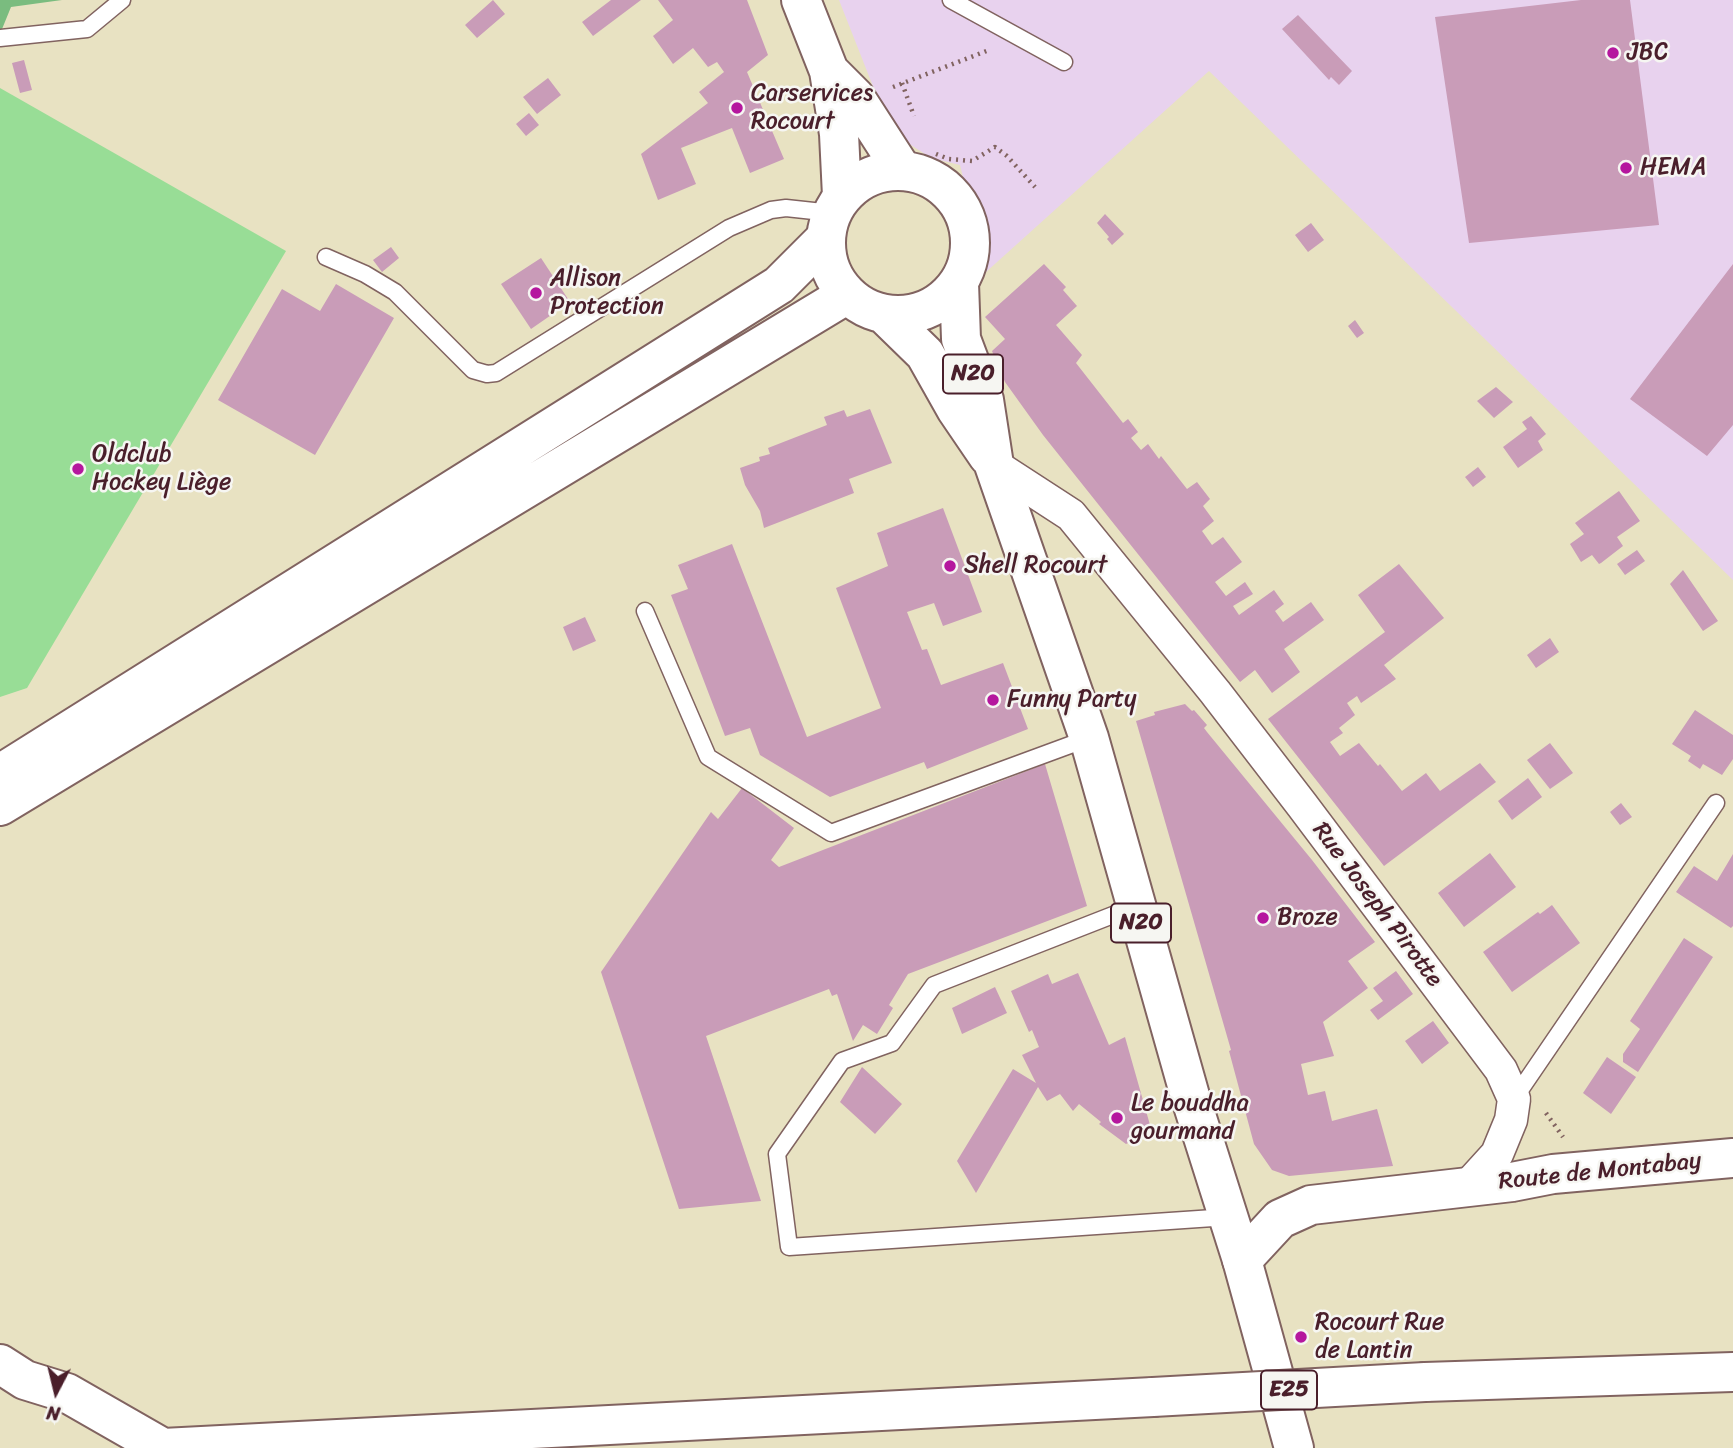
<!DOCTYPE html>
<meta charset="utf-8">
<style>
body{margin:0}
#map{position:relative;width:1733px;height:1448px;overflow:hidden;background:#e8e2c2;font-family:Sriracha,sans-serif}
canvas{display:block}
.north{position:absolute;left:21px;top:1357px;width:70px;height:70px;-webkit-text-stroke:5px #f6f6f2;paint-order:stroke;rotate:187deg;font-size:19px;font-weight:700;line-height:28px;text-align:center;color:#4a1f2b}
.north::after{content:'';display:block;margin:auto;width:24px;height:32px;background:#4a1f2b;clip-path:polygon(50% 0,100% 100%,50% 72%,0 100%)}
</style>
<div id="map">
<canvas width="1733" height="1448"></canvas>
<div class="north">N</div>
</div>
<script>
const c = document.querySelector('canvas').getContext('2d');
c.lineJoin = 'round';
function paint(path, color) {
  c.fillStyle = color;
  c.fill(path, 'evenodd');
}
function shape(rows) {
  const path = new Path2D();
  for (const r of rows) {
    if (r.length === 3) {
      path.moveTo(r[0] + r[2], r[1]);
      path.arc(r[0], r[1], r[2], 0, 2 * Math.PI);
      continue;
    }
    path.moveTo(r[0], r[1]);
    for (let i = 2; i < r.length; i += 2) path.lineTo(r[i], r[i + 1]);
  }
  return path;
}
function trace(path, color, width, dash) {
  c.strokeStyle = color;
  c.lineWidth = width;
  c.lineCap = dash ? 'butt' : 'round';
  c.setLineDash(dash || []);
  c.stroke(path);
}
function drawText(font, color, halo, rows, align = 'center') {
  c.font = font + ' Sriracha,sans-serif';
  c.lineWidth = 5;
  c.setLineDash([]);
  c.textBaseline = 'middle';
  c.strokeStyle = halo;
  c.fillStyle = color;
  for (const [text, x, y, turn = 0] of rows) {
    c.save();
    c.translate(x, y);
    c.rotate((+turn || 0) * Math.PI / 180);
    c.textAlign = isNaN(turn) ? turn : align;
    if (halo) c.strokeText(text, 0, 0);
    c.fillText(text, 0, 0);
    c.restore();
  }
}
paint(shape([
 [839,0,1733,0,1733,580,1209,71,986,272,960,165,931,158,891,132]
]), '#e8d2ee');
paint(shape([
 [0,88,286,251,27,688,0,697]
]), '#98dd96');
paint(shape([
 [0,0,62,0,11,7,0,34]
]), '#7abc7f');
paint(shape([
 [493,0,505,14,477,38,465,25],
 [611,0,641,0,593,36,582,22],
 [658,0,747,0,768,55,747,72,784,159,750,173,732,128,681,148,696,184,658,200,641,154,708,103,699,92,724,72,717,62,708,67,693,48,673,64,653,36,673,20],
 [1581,0,1630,0,1659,225,1469,243,1435,17],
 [1298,15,1352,71,1339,85,1331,77,1329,80,1282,29],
 [24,60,32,90,20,93,12,63],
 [548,78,561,95,537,114,523,97],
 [529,113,539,125,526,136,516,124],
 [1105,214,1124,234,1112,245,1107,239,1109,237,1097,223],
 [1311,223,1324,240,1308,252,1295,235],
 [391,247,399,258,382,272,373,260],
 [541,258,570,302,531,329,501,284],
 [1044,264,1066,287,1063,290,1077,306,1056,325,1082,355,1076,363,1123,423,1128,419,1138,432,1131,438,1141,450,1148,444,1159,459,1161,456,1187,489,1197,482,1210,499,1203,506,1214,521,1202,531,1212,545,1223,537,1242,562,1215,582,1226,596,1245,582,1253,594,1233,606,1239,615,1274,590,1284,604,1275,611,1283,622,1311,602,1324,620,1284,649,1300,672,1272,693,1255,670,1240,682,1043,435,1005,382,992,351,1005,339,985,317],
 [1733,264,1733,425,1707,456,1630,399],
 [336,284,394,318,315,455,218,400,282,289,320,311],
 [1355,320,1364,333,1357,338,1348,326],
 [1496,387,1513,402,1494,418,1477,401],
 [870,409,892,463,849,479,854,493,764,528,760,511,745,485,740,468,760,461,759,457,770,454,768,448,827,425,824,417,844,410,847,417],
 [1531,416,1546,434,1538,441,1543,450,1518,468,1503,447,1527,429,1522,422],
 [1478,467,1486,477,1473,487,1465,477],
 [1619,491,1640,521,1617,537,1623,546,1601,563,1599,564,1592,555,1581,562,1570,544,1584,534,1575,523],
 [943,508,982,612,943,626,934,603,907,612,922,650,927,649,941,685,1003,663,1028,729,927,769,924,762,830,797,760,755,750,728,725,736,671,595,688,589,678,565,732,544,807,737,881,708,836,588,888,566,877,533],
 [1637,550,1645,561,1625,575,1617,564],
 [1399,564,1444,618,1384,665,1396,679,1361,703,1357,696,1347,703,1355,715,1339,728,1343,733,1330,742,1340,756,1359,743,1378,766,1380,764,1402,791,1426,773,1440,791,1480,763,1496,782,1384,866,1268,719,1385,632,1358,595],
 [1683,570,1718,621,1703,631,1670,584],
 [585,617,596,641,573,651,563,627],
 [1550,638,1559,652,1536,668,1527,655],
 [1185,704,1192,711,1194,710,1207,725,1204,728,1207,732,1312,860,1375,942,1348,961,1368,988,1323,1022,1334,1056,1301,1064,1308,1095,1325,1091,1332,1121,1377,1109,1393,1166,1289,1176,1272,1170,1254,1144,1229,1051,1231,1050,1136,721,1155,715,1154,712],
 [1695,710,1733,735,1733,759,1722,775,1703,764,1700,769,1688,761,1691,756,1672,744],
 [1550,743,1573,773,1550,789,1527,760],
 [1045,764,1087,906,908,974,889,1005,893,1008,877,1034,863,1025,853,1041,837,994,832,996,829,989,706,1036,761,1201,679,1209,601,972,711,812,718,819,742,788,794,828,771,860,779,867],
 [1528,778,1542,797,1512,820,1498,801],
 [1621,803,1632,817,1620,825,1610,812],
 [1490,853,1516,887,1464,927,1438,893],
 [1733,854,1733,926,1731,928,1676,892,1694,866,1717,881],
 [1552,905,1580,943,1512,992,1483,952,1538,912,1540,914],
 [1684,938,1713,957,1638,1072,1623,1062,1623,1054,1640,1029,1630,1021],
 [1396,971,1413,994,1378,1020,1370,1010,1383,1001,1373,988],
 [1078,973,1109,1045,1125,1037,1152,1132,1126,1144,1099,1124,1101,1122,1079,1104,1073,1111,1060,1094,1047,1101,1038,1087,976,1193,957,1161,1013,1069,1036,1083,1022,1055,1039,1047,1032,1030,1029,1032,1011,991,1048,974,1052,984],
 [995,987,1007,1013,962,1034,952,1008],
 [1433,1021,1449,1043,1422,1064,1405,1041],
 [1607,1057,1636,1077,1611,1114,1583,1093],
 [862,1067,902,1104,875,1134,840,1102]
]), '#c99cb8');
const service = shape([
 [951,0,1064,62],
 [0,38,87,29,122,0],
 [326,257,365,274,395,292,473,370,487,374,496,373,729,228,771,210,786,208,832,213],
 [645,611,708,757,831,833,1089,738],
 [1136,906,934,985,892,1043,842,1061,777,1154,789,1247,1228,1217],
 [1514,1099,1716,803]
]);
const minor = shape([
 [994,465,1071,515,1215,692,1302,805,1501,1070,1514,1099,1511,1120,1497,1154,1467,1187]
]);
const tertiary = shape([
 [1242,1260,1280,1219,1311,1205,1512,1182,1553,1174,1733,1158]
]);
const secondary = shape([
 [801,0,829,71,839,134,842,196],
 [829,71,855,97,902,170]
]);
const primary = shape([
 [898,243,72],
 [959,283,961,339,984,400,994,465,1089,738,1190,1096,1242,1260,1294,1448],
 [885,315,925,354,956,409,988,456]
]);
const motorway = shape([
 [0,774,779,285,825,239],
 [0,806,846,295],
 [0,1364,25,1380,67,1393,163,1448,1153,1397],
 [1425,1382,1733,1372]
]);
trace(service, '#816360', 19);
trace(minor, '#816360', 35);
trace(tertiary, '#816360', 42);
trace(secondary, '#816360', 42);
trace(primary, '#816360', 42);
trace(motorway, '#816360', 42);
trace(shape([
 [902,83,914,116],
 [893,87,989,50],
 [936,154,949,159,972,161,995,147,1007,156,1035,187],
 [1546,1113,1563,1137]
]), '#816360', 4.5, [2, 5]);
trace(service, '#fff', 16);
trace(minor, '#fff', 32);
trace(tertiary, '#fff', 38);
trace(secondary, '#fff', 38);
trace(primary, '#fff', 38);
trace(motorway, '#fff', 38);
const motorwayBridge = shape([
 [1153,1397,1425,1382]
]);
trace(motorwayBridge, '#816360', 42, []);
trace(motorwayBridge, '#fff', 38);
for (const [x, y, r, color] of [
 [1613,53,7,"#b5179e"],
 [737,108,7,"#b5179e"],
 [1626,168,7,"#b5179e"],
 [536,293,7,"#b5179e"],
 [78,469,7,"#b5179e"],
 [950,566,7,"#b5179e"],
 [993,700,7,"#b5179e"],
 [1263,918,7,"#b5179e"],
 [1117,1118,7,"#b5179e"],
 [1301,1337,7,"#b5179e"]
]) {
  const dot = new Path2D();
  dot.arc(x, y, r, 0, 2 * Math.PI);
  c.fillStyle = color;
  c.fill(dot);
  trace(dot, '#f6f6f2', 2.5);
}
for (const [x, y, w] of [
 [973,374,60],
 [1141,923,60],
 [1289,1390,56]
]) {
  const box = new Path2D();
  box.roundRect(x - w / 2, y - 19.5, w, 39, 5);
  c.fillStyle = '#f6f6f2';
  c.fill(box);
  trace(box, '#4a1f2b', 2);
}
drawText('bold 23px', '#4a1f2b', null, [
 ["N20",973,374],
 ["N20",1141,923],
 ["E25",1289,1390]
]);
drawText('24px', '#4a1f2b', '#f6f6f2', [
 ["JBC",1627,53],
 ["Carservices",751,94],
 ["Rocourt",751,122],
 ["HEMA",1640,168],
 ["Allison",550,279],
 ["Protection",550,307],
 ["Oldclub",92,455],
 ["Hockey Liège",92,483],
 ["Shell Rocourt",964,566],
 ["Funny Party",1007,700],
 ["Broze",1277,918],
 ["Le bouddha",1131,1104],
 ["gourmand",1131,1132],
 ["Rocourt Rue",1315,1323],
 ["de Lantin",1315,1351]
], 'left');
drawText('24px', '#4a1f2b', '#f6f6f2', [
 ["Rue Joseph Pirotte",1377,905,53],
 ["Route de Montabay",1600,1172,-6]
]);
</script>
